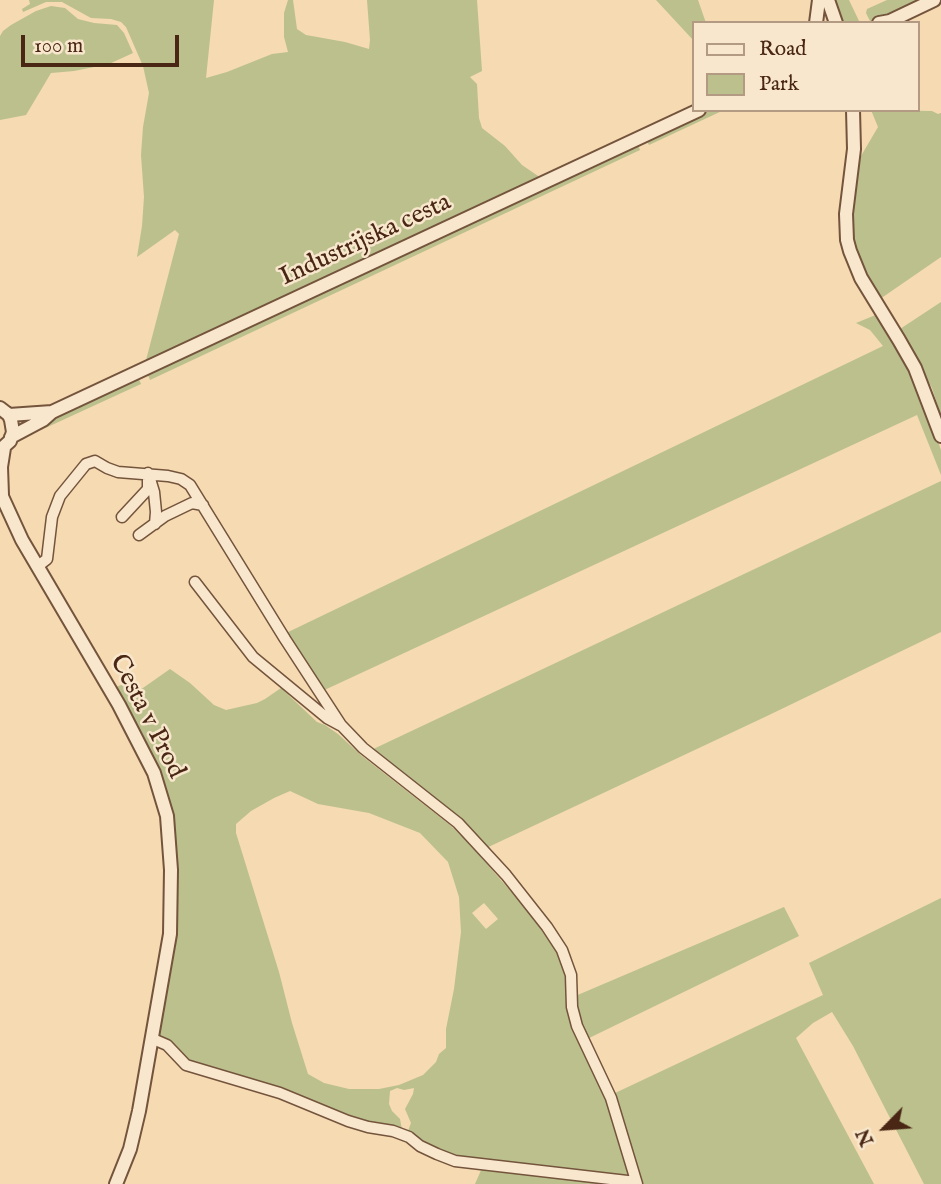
<!DOCTYPE html>
<style>
body{margin:0}
#map{position:relative;width:941px;height:1184px;overflow:hidden;background:#f5dab2;font-family:"IM FELL English",serif}
canvas{display:block}
.legend{position:absolute;left:692px;top:21px;width:228px;height:91px;box-sizing:border-box;background:#f8e7cd;border:2px solid #b29a83;margin:0;padding:9px 12px;list-style:none;font-size:21px;color:#492714}
.legend li{display:flex;align-items:center;gap:14px;height:35px}
.legend b{width:35px;border:2px solid #b29a83}
.north{position:absolute;left:850px;top:1093px;width:70px;height:70px;-webkit-text-stroke:5px #f8e7cd;paint-order:stroke;rotate:245deg;font-size:19px;font-weight:700;line-height:28px;text-align:center;color:#492714}
.north::after{content:'';display:block;margin:auto;width:24px;height:32px;background:#492714;clip-path:polygon(50% 0,100% 100%,50% 72%,0 100%)}
.scale{position:absolute;left:21px;top:35px;width:158px;height:32px;box-sizing:border-box;border:4px solid #492714;border-top:0;padding-left:9px;font-size:21px;line-height:24px;white-space:nowrap;color:#492714;-webkit-text-stroke:5px #f8e7cd;paint-order:stroke}
</style>
<div id="map">
<canvas width="941" height="1184"></canvas>
<ul class="legend">
<li><b style="height:9px;background:#f8e7cd"></b>Road</li>
<li><b style="height:19px;background:#bbc08d"></b>Park</li>
</ul>
<div class="north">N</div>
<div class="scale">100 m</div>
</div>
<script>
const c = document.querySelector('canvas').getContext('2d');
c.lineJoin = 'round';
function paint(path, color) {
  c.fillStyle = color;
  c.fill(path, 'evenodd');
}
function shape(rows) {
  const path = new Path2D();
  for (const r of rows) {
    path.moveTo(r[0], r[1]);
    for (let i = 2; i < r.length; i += 2) path.lineTo(r[i], r[i + 1]);
  }
  return path;
}
function trace(path, color, width, dash) {
  c.strokeStyle = color;
  c.lineWidth = width;
  c.lineCap = dash ? 'butt' : 'round';
  c.setLineDash(dash || []);
  c.stroke(path);
}
function drawText(font, color, halo, rows, align = 'center') {
  c.font = font + ' "IM FELL English",serif';
  c.lineWidth = 5;
  c.setLineDash([]);
  c.textBaseline = 'middle';
  c.strokeStyle = halo;
  c.fillStyle = color;
  for (const [text, x, y, turn = 0] of rows) {
    c.save();
    c.translate(x, y);
    c.rotate((+turn || 0) * Math.PI / 180);
    c.textAlign = isNaN(turn) ? turn : align;
    if (halo) c.strokeText(text, 0, 0);
    c.fillText(text, 0, 0);
    c.restore();
  }
}
paint(shape([
 [29,0,214,0,206,78,227,72,272,54,288,52,284,37,284,13,288,0,293,0,297,29,306,35,345,42,369,49,370,40,367,0,477,0,482,71,470,77,477,84,479,118,482,128,505,146,522,165,541,178,145,364,179,234,175,230,137,257,142,226,144,197,141,155,143,127,149,93,143,66,126,27,121,22,111,19,91,18,62,2,46,2,23,12,22,9,30,4],
 [656,0,698,0,706,23,694,23,694,41],
 [832,0,849,0,860,23,845,22,840,18],
 [887,0,920,0,888,15,870,21,866,13,867,9],
 [51,6,65,8,78,19,94,23,117,25,124,33,133,53,109,64,74,71,51,73,26,115,0,120,0,36,3,31,11,25,36,11],
 [712,110,724,110,649,145,647,141],
 [871,110,932,111,938,114,941,113,941,257,880,299,860,266,851,230,852,200,861,156,878,127],
 [638,145,640,150,150,380,148,375],
 [941,302,941,416,932,388,900,329],
 [878,314,902,354,925,405,941,450,941,475,917,415,318,693,282,635,883,346,870,330,856,323],
 [139,379,141,384,41,430,39,429,50,420],
 [941,481,941,632,767,716,482,850,461,828,367,752],
 [170,669,190,683,214,705,226,710,257,703,265,699,281,688,317,722,325,725,338,734,362,756,450,825,466,840,527,910,558,953,564,971,572,1016,603,1083,629,1173,623,1177,456,1158,445,1151,436,1149,413,1137,408,1131,411,1123,405,1109,413,1094,414,1088,404,1090,397,1088,390,1091,389,1104,392,1111,400,1119,402,1130,374,1126,195,1069,167,1041,159,1036,169,982,175,924,172,821,113,688,124,684,133,695],
 [290,791,318,804,369,813,420,833,448,862,459,897,461,932,454,989,446,1029,446,1048,439,1054,436,1062,423,1075,399,1085,379,1089,349,1089,324,1083,308,1074,292,1023,279,972,236,833,236,824,251,811,274,798],
 [484,903,498,919,486,929,472,913],
 [941,898,941,1184,924,1184,853,1046,832,1012,813,1023,796,1038,874,1184,643,1184,637,1173,613,1094,823,995,809,963],
 [784,907,799,936,585,1040,573,997],
 [482,1168,615,1184,475,1184]
]), '#bbc08d');
const minor = shape([
 [150,479,154,492,156,512,155,524],
 [122,517,148,489,148,473],
 [139,535,165,516,192,503,203,505],
 [38,566,47,559,52,517,60,496,86,464,95,461,107,468,118,472,168,476,181,479,190,485,285,639,341,725,363,748,458,823,506,875,547,927,562,950,571,975,572,1007,577,1026,611,1098,637,1184],
 [195,582,253,657,327,718,340,725],
 [153,1039,167,1045,186,1065,280,1093,348,1121,368,1127,393,1131,409,1137,420,1146,437,1154,455,1161,636,1182]
]);
const tertiary = shape([
 [828,0,836,23],
 [816,23,819,0],
 [879,23,890,21,934,0],
 [853,110,854,149,846,214,847,240,850,251,861,278,899,340,915,368,941,436],
 [0,408,9,415,11,420,13,432,10,441,0,450],
 [9,415,52,412],
 [11,437,43,420,52,412,699,110],
 [0,492,22,540,119,705,154,773,167,816,171,870,170,934,139,1111,130,1149,116,1184],
 [2,495,1,467,4,448]
]);
trace(minor, '#74543c', 13);
trace(tertiary, '#74543c', 16);
trace(minor, '#f8e7cd', 10);
trace(tertiary, '#f8e7cd', 12);
drawText('26px', '#492714', '#f8e7cd', [
 ["Industrijska cesta",366,241,-25],
 ["Cesta v Prod",146,717,63]
]);
</script>
